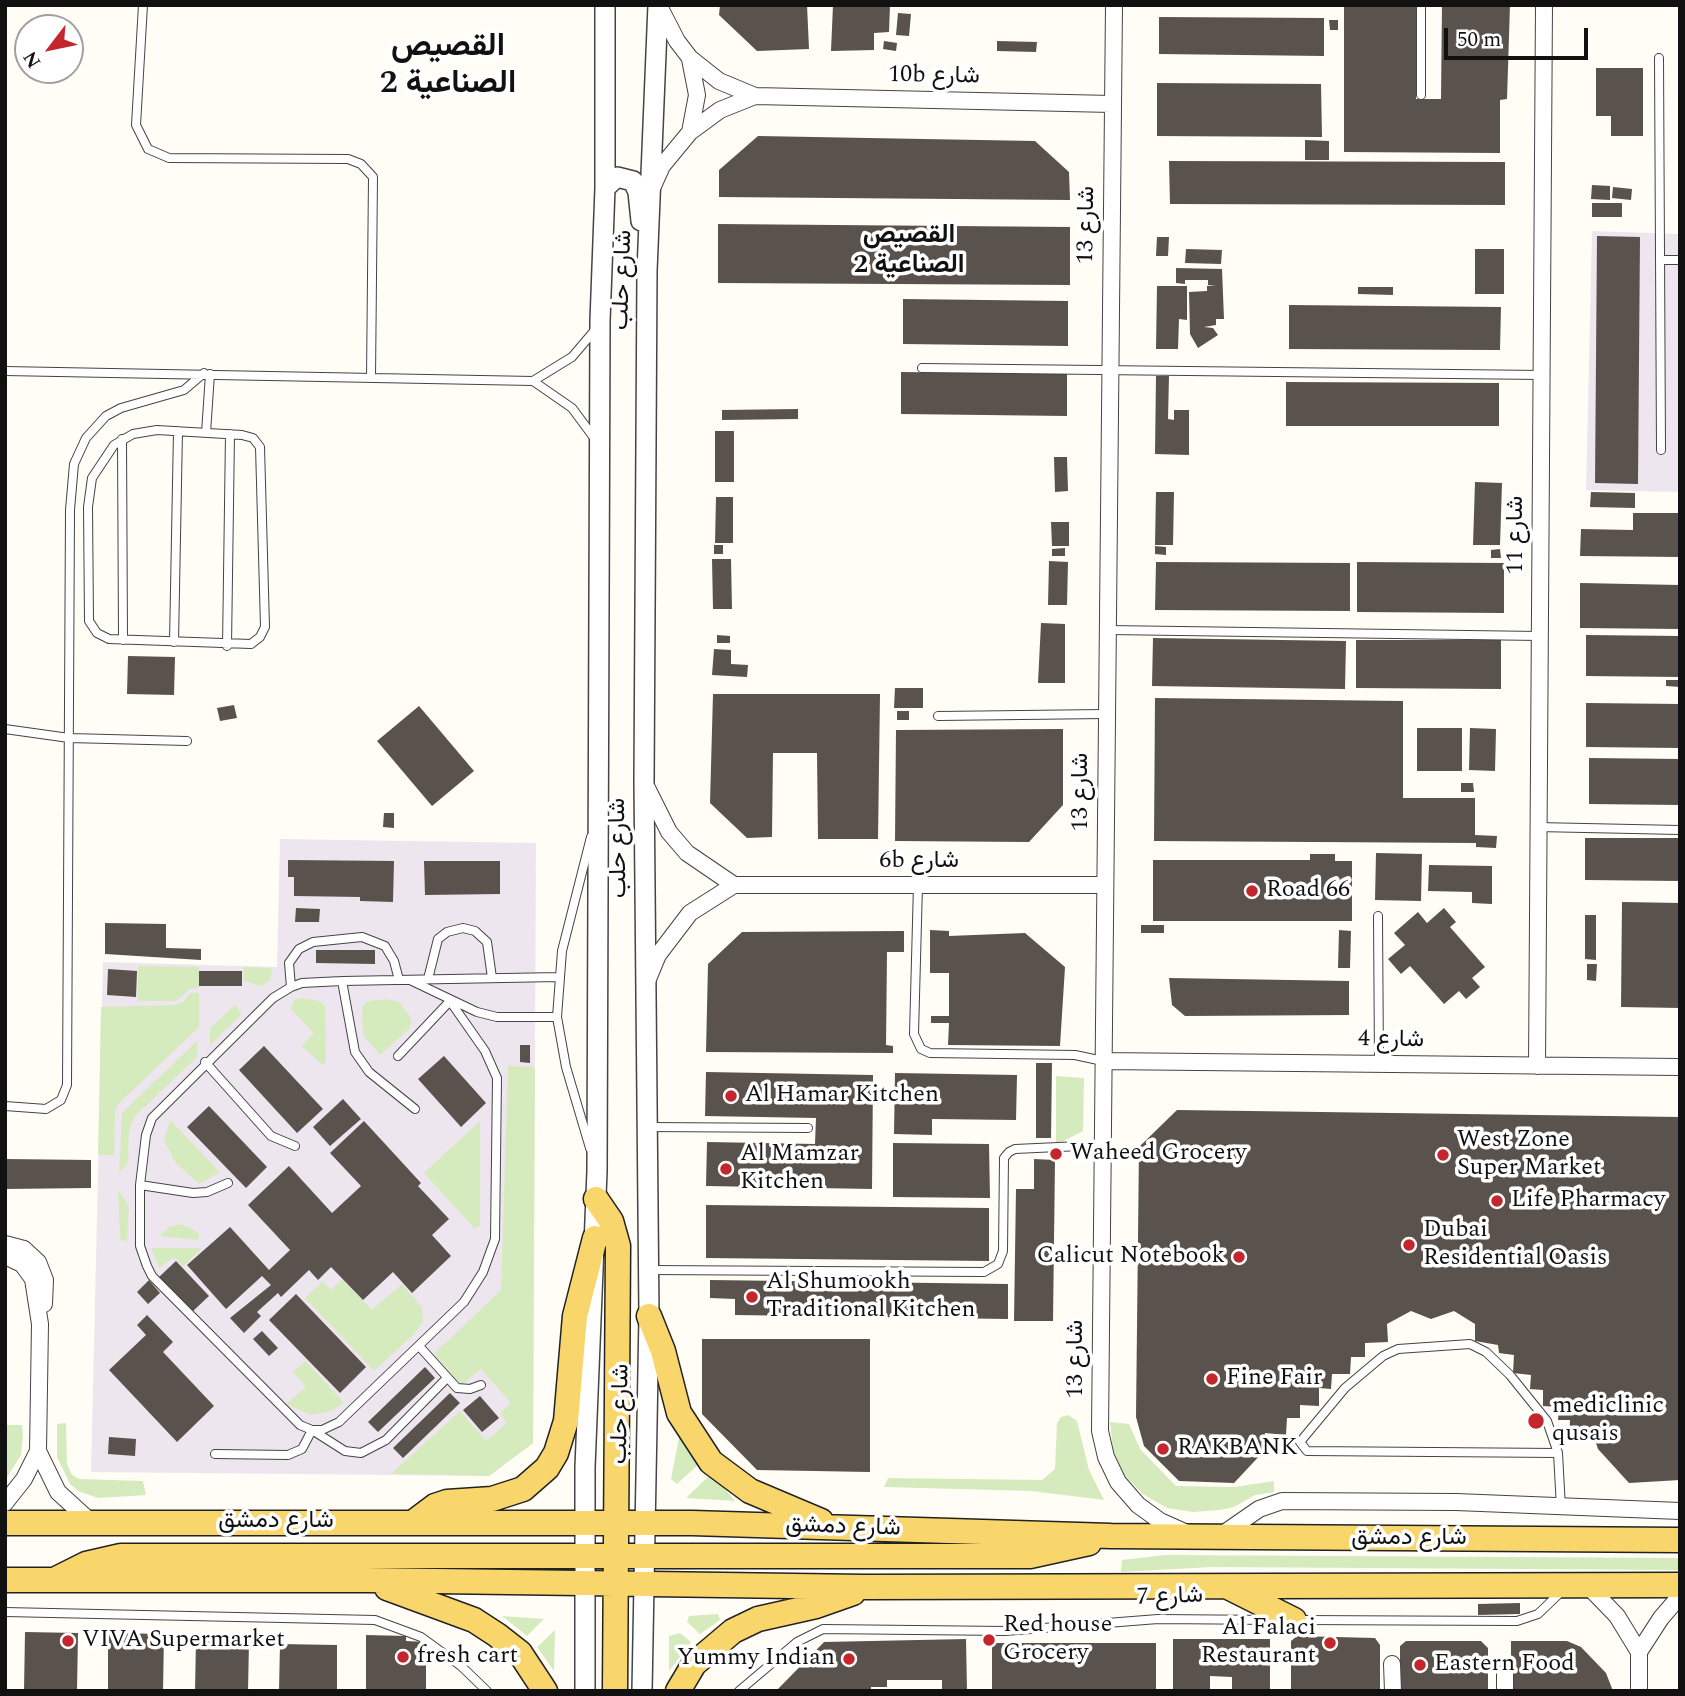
<!DOCTYPE html>
<meta charset="utf-8">
<style>
body{margin:0}
#map{position:relative;width:1685px;height:1696px;overflow:hidden;background:#fffdf5;font-family:Spectral,serif}
canvas{display:block}
.frame{position:absolute;inset:0;border:7px solid #111;pointer-events:none}
.north{position:absolute;left:14px;top:14px;width:70px;height:70px;box-sizing:border-box;background:#fff;border:2px solid #a0a0a0;border-radius:50%;rotate:238deg;font-size:19px;font-weight:700;line-height:28px;text-align:center;color:#111}
.north::after{content:'';display:block;margin:auto;width:24px;height:32px;background:#c4262e;clip-path:polygon(50% 0,100% 100%,50% 72%,0 100%)}
.scale{position:absolute;left:1444px;top:28px;width:144px;height:32px;box-sizing:border-box;border:4px solid #111;border-top:0;padding-left:9px;font-size:21px;line-height:24px;white-space:nowrap;color:#111;-webkit-text-stroke:5px #fff;paint-order:stroke}
</style>
<div id="map">
<canvas width="1685" height="1696"></canvas>
<div class="frame"></div>
<div class="north">N</div>
<div class="scale">50 m</div>
</div>
<script>
const c = document.querySelector('canvas').getContext('2d');
c.lineJoin = 'round';
function paint(path, color) {
  c.fillStyle = color;
  c.fill(path, 'evenodd');
}
function shape(rows) {
  const path = new Path2D();
  for (const r of rows) {
    path.moveTo(r[0], r[1]);
    for (let i = 2; i < r.length; i += 2) path.lineTo(r[i], r[i + 1]);
  }
  return path;
}
function trace(path, color, width, dash) {
  c.strokeStyle = color;
  c.lineWidth = width;
  c.lineCap = dash ? 'butt' : 'round';
  c.setLineDash(dash || []);
  c.stroke(path);
}
function drawText(font, color, halo, rows, align = 'center') {
  c.font = font + ' Spectral,Vazirmatn,serif';
  c.lineWidth = 7;
  c.setLineDash([]);
  c.textBaseline = 'middle';
  c.strokeStyle = halo;
  c.fillStyle = color;
  for (const [text, x, y, turn = 0] of rows) {
    c.save();
    c.translate(x, y);
    c.rotate((+turn || 0) * Math.PI / 180);
    c.textAlign = isNaN(turn) ? turn : align;
    if (halo) c.strokeText(text, 0, 0);
    c.fillText(text, 0, 0);
    c.restore();
  }
}
paint(shape([
 [1592,231,1680,234,1680,492,1586,490],
 [280,839,536,843,533,1443,489,1476,91,1472,103,962,277,967]
]), '#eee6ef');
paint(shape([
 [138,966,199,967,199,988,190,989,176,1001,138,1001],
 [244,967,272,968,270,981,261,986,244,981],
 [190,993,199,993,199,1027,118,1104,115,1112,114,1155,98,1155,101,1007,175,1005,183,1002],
 [300,998,320,1001,325,1007,326,1061,323,1065,301,1046,314,1033,291,1009,294,1000],
 [386,999,398,1002,408,1013,412,1022,409,1029,380,1055,363,1035,362,1007,368,1001],
 [235,1005,242,1014,210,1045,210,1028],
 [197,1041,197,1057,135,1116,129,1130,128,1163,119,1174,122,1113],
 [508,1066,535,1067,533,1443,489,1476,391,1474,460,1411,486,1441,507,1423,500,1413,511,1403,481,1369,462,1385,434,1354,501,1290],
 [1056,1076,1084,1078,1083,1131,1056,1145],
 [170,1120,220,1172,199,1184,175,1162,164,1140],
 [480,1121,480,1225,475,1229,424,1173],
 [118,1190,129,1206,127,1242,120,1239],
 [182,1224,199,1233,199,1240,159,1236,169,1227],
 [151,1248,202,1248,183,1266,174,1257,159,1268],
 [342,1279,372,1310,402,1284,422,1308,423,1321,416,1332,374,1371,305,1298,323,1281,331,1290],
 [306,1361,344,1403,329,1412,311,1415,286,1404,306,1387,293,1372],
 [1068,1415,1077,1421,1089,1470,1104,1500,1031,1491,884,1487,888,1478,1042,1480,1055,1469,1057,1423,1061,1417],
 [1110,1422,1129,1424,1140,1449,1176,1486,1234,1487,1274,1481,1274,1492,1255,1495,1234,1507,1220,1510,1193,1512,1167,1508,1143,1494,1124,1475,1113,1450],
 [66,1423,67,1464,72,1475,79,1479,143,1481,146,1495,98,1498,78,1491,70,1484,57,1457,57,1424],
 [5,1425,22,1425,23,1435,21,1455,5,1481],
 [679,1437,701,1462,677,1484,671,1479],
 [712,1473,735,1501,686,1498],
 [1165,1555,1680,1558,1680,1570,1212,1567,1121,1572,1122,1560],
 [718,1614,720,1620,700,1634,687,1622,689,1616],
 [502,1616,544,1619,527,1636],
 [555,1630,554,1671,537,1647],
 [680,1633,691,1642,669,1671,669,1636]
]), '#d5ebbd');
paint(shape([
 [720,5,807,5,809,49,757,51,719,15],
 [833,5,890,5,889,32,874,33,874,50,831,51],
 [1344,5,1417,5,1416,99,1441,99,1442,5,1510,5,1507,99,1500,100,1500,153,1344,152],
 [898,13,911,14,909,36,896,35],
 [1159,17,1324,18,1324,56,1159,54],
 [1329,20,1338,20,1338,30,1330,30],
 [884,41,897,43,896,51,883,49],
 [997,41,1037,42,1036,52,997,51],
 [1596,68,1643,68,1643,136,1611,136,1611,116,1596,116],
 [1157,83,1321,84,1322,137,1157,136],
 [758,136,1035,141,1069,172,1070,200,719,197,719,170],
 [1305,140,1329,141,1329,160,1305,160],
 [1169,161,1505,162,1505,205,1170,204],
 [1592,185,1610,186,1610,200,1591,199],
 [1613,187,1632,189,1631,200,1612,198],
 [1592,203,1622,203,1622,217,1592,217],
 [718,224,1070,227,1070,285,718,283],
 [1597,236,1640,237,1638,484,1595,483],
 [1157,237,1169,237,1168,256,1156,256],
 [1186,249,1222,250,1221,264,1185,263],
 [1475,249,1504,249,1504,294,1475,294],
 [1176,268,1222,269,1224,319,1216,319,1216,325,1204,327,1213,328,1218,335,1198,348,1190,334,1189,292,1207,291,1207,286,1216,285,1208,285,1208,280,1185,280,1185,284,1176,283],
 [1157,286,1187,286,1187,320,1179,319,1178,349,1156,349],
 [1358,287,1393,287,1393,295,1358,294],
 [903,299,1068,301,1068,346,903,344],
 [1289,305,1501,307,1500,350,1289,349],
 [901,372,1067,374,1067,416,901,414],
 [1156,376,1169,376,1168,419,1174,420,1174,410,1189,410,1189,455,1155,454],
 [1286,382,1499,383,1499,426,1286,426],
 [798,409,798,419,722,420,722,410],
 [715,431,734,431,734,482,715,482],
 [1054,457,1067,457,1068,491,1055,492],
 [1475,482,1502,483,1500,545,1473,545],
 [1156,492,1174,492,1173,545,1155,545],
 [1591,492,1635,493,1635,508,1590,507],
 [716,497,733,497,733,543,715,543],
 [1633,513,1680,513,1680,557,1580,556,1581,529,1633,530],
 [1051,522,1069,522,1069,546,1052,546],
 [714,545,723,545,723,554,714,554],
 [1155,546,1166,547,1166,555,1155,554],
 [1065,548,1065,556,1052,556,1052,549],
 [1500,549,1501,558,1491,558,1491,550],
 [712,559,731,559,732,609,713,609],
 [1049,561,1068,562,1067,605,1048,605],
 [1156,562,1350,563,1350,611,1155,610],
 [1357,562,1504,563,1504,613,1357,612],
 [1580,583,1680,585,1680,629,1580,628],
 [1041,623,1065,624,1065,683,1038,683],
 [717,635,730,636,730,643,717,643],
 [1586,635,1680,636,1680,677,1586,676],
 [1153,638,1346,641,1345,689,1152,686],
 [1356,640,1501,640,1501,689,1356,688],
 [714,649,731,650,731,664,748,665,747,677,712,675],
 [128,656,175,657,174,695,127,694],
 [1666,680,1680,680,1680,687,1666,686],
 [895,688,923,688,923,708,894,708],
 [713,694,880,694,878,839,818,839,817,753,773,753,772,837,747,838,710,803],
 [1155,698,1403,701,1403,798,1475,798,1475,835,1497,836,1496,848,1476,847,1476,843,1154,841],
 [1586,703,1680,704,1680,748,1586,747],
 [234,705,237,718,220,721,217,708],
 [419,706,474,771,432,806,377,741],
 [897,711,909,711,909,720,897,720],
 [1417,728,1462,728,1462,771,1417,771],
 [1470,728,1496,729,1495,771,1469,770],
 [1063,729,1063,805,1029,842,895,841,896,730],
 [1589,758,1680,759,1680,805,1589,804],
 [1461,783,1473,783,1474,792,1461,792],
 [384,813,394,813,394,828,383,827],
 [1585,838,1680,838,1680,881,1585,880],
 [1376,853,1422,854,1421,901,1375,900],
 [1310,854,1335,854,1335,861,1352,861,1352,921,1153,921,1153,860,1310,860],
 [288,860,394,861,393,902,360,901,360,897,294,896,294,877,288,877],
 [424,861,500,861,500,894,425,895],
 [1429,865,1492,866,1492,904,1472,903,1472,892,1428,891],
 [1622,902,1680,903,1680,1008,1621,1007],
 [296,908,320,909,319,922,295,922],
 [1444,908,1456,922,1450,927,1485,967,1472,978,1480,987,1466,999,1459,991,1444,1004,1410,966,1401,974,1388,959,1405,945,1394,933,1418,912,1427,923],
 [1585,915,1596,915,1596,960,1585,959],
 [105,923,166,924,166,948,201,949,201,960,105,954],
 [1141,925,1164,925,1164,933,1141,933],
 [930,930,949,931,949,936,1025,933,1065,967,1060,1046,948,1045,949,1023,931,1023,931,1016,949,1016,949,973,930,973],
 [1339,930,1351,931,1350,968,1338,968],
 [904,931,904,952,887,952,886,1045,893,1046,893,1053,706,1052,708,964,742,932],
 [316,950,375,950,375,964,316,963],
 [1587,964,1597,964,1596,981,1587,980],
 [108,969,137,971,136,997,107,995],
 [199,971,242,971,242,986,199,986],
 [1169,978,1349,981,1349,1015,1185,1016,1172,1005],
 [520,1045,530,1045,530,1063,520,1062],
 [264,1046,323,1109,297,1133,239,1070],
 [444,1056,486,1103,461,1127,418,1079],
 [1036,1063,1052,1063,1051,1138,1036,1138],
 [706,1072,873,1075,872,1189,706,1186,707,1142,815,1144,816,1118,705,1116],
 [895,1073,1017,1075,1016,1120,932,1119,932,1135,894,1134],
 [343,1099,361,1119,330,1146,313,1127],
 [209,1106,267,1167,246,1188,187,1127],
 [1177,1110,1680,1117,1680,1480,1629,1483,1598,1449,1594,1437,1569,1438,1570,1420,1558,1420,1559,1407,1543,1406,1543,1390,1530,1389,1531,1375,1513,1373,1514,1355,1499,1353,1498,1345,1475,1341,1475,1324,1454,1311,1431,1319,1411,1311,1387,1324,1388,1342,1365,1343,1365,1357,1351,1357,1350,1374,1332,1374,1331,1389,1319,1388,1319,1406,1300,1405,1300,1418,1287,1418,1286,1435,1265,1433,1264,1451,1234,1483,1179,1481,1144,1446,1136,1417,1139,1147],
 [364,1121,421,1183,418,1186,449,1219,432,1235,451,1256,412,1293,393,1272,363,1300,331,1267,318,1280,309,1270,281,1297,278,1293,257,1312,261,1316,244,1333,230,1318,271,1285,262,1276,226,1309,187,1265,230,1227,269,1270,290,1250,248,1205,289,1166,332,1213,361,1186,330,1153],
 [893,1143,989,1144,990,1198,893,1197],
 [5,1159,91,1160,91,1188,5,1189],
 [1034,1159,1055,1160,1053,1321,1014,1321,1016,1189,1034,1189],
 [706,1205,989,1208,989,1261,706,1258],
 [176,1261,209,1296,192,1312,159,1277],
 [149,1280,160,1293,148,1304,137,1292],
 [710,1280,1008,1284,1008,1319,735,1315,735,1299,710,1298],
 [296,1294,366,1367,340,1393,269,1320],
 [147,1315,173,1342,163,1352,214,1406,177,1442,109,1370,146,1335,137,1325],
 [262,1331,278,1348,269,1356,253,1339],
 [702,1339,870,1339,870,1472,757,1470,702,1414],
 [425,1367,435,1378,378,1432,368,1422],
 [450,1393,460,1403,403,1458,393,1448],
 [480,1396,499,1418,482,1432,463,1410],
 [109,1437,136,1439,135,1456,108,1454],
 [1520,1603,1520,1614,1478,1615,1478,1604],
 [25,1632,78,1633,77,1691,24,1691],
 [108,1633,164,1634,163,1691,108,1691],
 [366,1635,406,1636,406,1641,426,1642,426,1691,366,1691],
 [1297,1636,1375,1638,1380,1645,1380,1691,1291,1691,1291,1641],
 [966,1639,967,1691,942,1691,942,1680,887,1680,887,1687,871,1687,871,1691,776,1691,824,1642],
 [1173,1639,1270,1639,1270,1691,1232,1691,1232,1677,1210,1676,1210,1691,1173,1691],
 [196,1640,249,1641,248,1691,195,1691],
 [1406,1641,1481,1641,1488,1648,1488,1691,1400,1691,1400,1646],
 [1511,1641,1567,1641,1581,1647,1606,1673,1613,1691,1511,1691],
 [992,1643,1156,1643,1156,1691,992,1691],
 [280,1644,337,1645,337,1691,279,1691]
]), '#5a524d');
const service = shape([
 [143,5,136,125,148,149,169,158,348,159,361,164,373,177,371,378],
 [1421,5,1421,95],
 [1659,58,1661,450],
 [1660,260,1680,260],
 [922,368,1541,375],
 [5,371,533,381,572,408,595,439],
 [533,381,572,357,595,330],
 [157,430,242,435,253,438,260,447,265,627,260,637,251,644,109,639,97,633,89,621,88,507,92,478,114,445,133,434,157,430],
 [206,433,210,374],
 [122,439,123,640],
 [1108,630,1539,636],
 [174,642,178,431],
 [227,646,230,434],
 [938,716,1105,714],
 [5,729,69,738,187,741],
 [1537,827,1680,830],
 [918,885,914,1034,921,1049,930,1053,1075,1055,1103,1061],
 [1378,916,1379,1064],
 [428,979,438,939,447,932,463,928,475,931,487,942,492,978],
 [342,981,355,1052,369,1072,415,1109],
 [412,981,477,1012,497,1017,557,1017],
 [291,987,289,963,299,949,313,942,362,937,385,946,394,961,399,980],
 [398,1056,450,1001,485,1051,497,1078,495,1239,483,1272,464,1302,339,1422,322,1430,312,1430,300,1425,152,1276,147,1266,140,1246,140,1185,146,1135,152,1118,273,998,291,987,302,983,342,981,558,977],
 [205,1062,271,1136,295,1146],
 [5,1106,46,1109,61,1100,67,1085,70,510,74,464,86,438,106,416,121,408,184,390,204,373],
 [647,1127,808,1128],
 [590,1148,566,1067,557,1017,562,951,591,837],
 [140,1185,193,1193,207,1192,228,1183],
 [650,1270,984,1272,998,1264,1003,1251,1004,1158,1009,1152,1015,1149,1102,1145],
 [419,1346,457,1388,470,1389,481,1385],
 [1558,1453,1307,1451,1300,1442,1345,1388,1383,1356,1398,1349,1470,1344,1486,1352,1510,1375,1547,1421,1558,1453,1561,1508],
 [215,1454,288,1455,302,1449,312,1430,345,1451,361,1453,386,1440,447,1378],
 [5,1612,375,1620,421,1637,461,1666,487,1691],
 [1298,1620,1517,1621,1538,1614,1564,1589],
 [739,1691,797,1642,823,1629,1005,1631,1158,1619,1274,1620]
]);
const minor = shape([
 [1114,5,1100,1431,1106,1457,1118,1482,1138,1505,1160,1521,1187,1533],
 [659,6,677,41,690,58,719,81,755,96,1112,104],
 [690,132,697,95,690,59],
 [653,186,662,166,690,132,720,110,755,96],
 [647,788,669,832,687,853,734,885],
 [648,979,658,955,690,913,734,885,1104,885],
 [1103,1061,1680,1067],
 [1537,1066,1544,5],
 [5,1244,24,1249,38,1262,45,1280,44,1304],
 [5,1256,22,1264,33,1279,40,1324,38,1451,24,1479,5,1503],
 [38,1451,58,1492,92,1523],
 [1220,1536,1259,1509,1282,1501,1456,1502,1680,1511],
 [1587,1585,1617,1616,1639,1652,1639,1691],
 [1639,1652,1661,1618,1680,1596],
 [1392,1664,1393,1691],
 [1505,1691,1505,1673]
]);
const tertiary = shape([
 [605,188,617,177,633,181,638,192,641,221],
 [585,1691,585,1467,597,1171,600,321,605,188,605,5],
 [642,1691,649,1316,644,781,647,271,658,5]
]);
const primary = shape([
 [596,1199,611,1221,618,1246,615,1691],
 [649,1316,663,1351,679,1413,711,1462,750,1491,821,1521],
 [415,1521,435,1506,447,1502,492,1499,523,1489,547,1468,556,1453,566,1421,575,1316,595,1238],
 [5,1523,692,1523,1111,1536,1680,1540],
 [58,1578,86,1564,121,1556,1030,1556,1089,1543],
 [5,1580,367,1580,864,1587,1680,1585],
 [387,1588,474,1620,497,1635,520,1653,545,1691],
 [1230,1588,1294,1620],
 [678,1691,694,1664,733,1631,758,1619,816,1606,853,1593]
]);
trace(service, '#444', 10);
trace(minor, '#444', 18);
trace(tertiary, '#444', 22);
trace(primary, '#222', 27);
trace(service, '#fff', 8);
trace(minor, '#fff', 16);
trace(tertiary, '#fff', 19);
trace(primary, '#f9d66b', 24);
for (const [x, y, r, color] of [
 [1252,891,7,"#c4262e"],
 [731,1096,7,"#c4262e"],
 [1056,1154,7,"#c4262e"],
 [1443,1155,7,"#c4262e"],
 [726,1169,7,"#c4262e"],
 [1497,1201,7,"#c4262e"],
 [1409,1245,7,"#c4262e"],
 [1239,1257,7,"#c4262e"],
 [752,1297,7,"#c4262e"],
 [1212,1379,7,"#c4262e"],
 [1536,1421,9,"#c4262e"],
 [1163,1449,7,"#c4262e"],
 [989,1640,7,"#c4262e"],
 [68,1641,7,"#c4262e"],
 [1330,1643,7,"#c4262e"],
 [403,1657,7,"#c4262e"],
 [849,1659,7,"#c4262e"],
 [1420,1665,7,"#c4262e"]
]) {
  const dot = new Path2D();
  dot.arc(x, y, r, 0, 2 * Math.PI);
  c.fillStyle = color;
  c.fill(dot);
  trace(dot, '#fff', 2.5);
}
drawText('24px', '#111', '#fff', [
 ["10b شارع",934,77,1],
 ["شارع 13",1088,225,-89],
 ["شارع حلب",624,280,-88],
 ["شارع 11",1517,535,-90],
 ["شارع 13",1082,792,-90],
 ["شارع حلب",620,848,-91],
 ["6b شارع",919,862],
 ["شارع 4",1391,1041,1],
 ["شارع 13",1077,1359,-90],
 ["شارع حلب",622,1414,-89],
 ["شارع دمشق",276,1522],
 ["شارع دمشق",843,1528,2],
 ["شارع دمشق",1409,1539],
 ["شارع 7",1170,1598,-2]
]);
drawText('24px', '#111', '#fff', [
 ["Road 66",1266,891],
 ["Al Hamar Kitchen",745,1096],
 ["West Zone",1457,1141],
 ["Super Market",1457,1169],
 ["Waheed Grocery",1070,1154],
 ["Al Mamzar",740,1155],
 ["Kitchen",740,1183],
 ["Life Pharmacy",1511,1201],
 ["Dubai",1423,1231],
 ["Residential Oasis",1423,1259],
 ["Calicut Notebook",1225,1257,"right"],
 ["Al Shumookh",766,1283],
 ["Traditional Kitchen",766,1311],
 ["Fine Fair",1226,1379],
 ["mediclinic",1552,1407],
 ["qusais",1552,1435],
 ["RAKBANK",1177,1449],
 ["Red house",1003,1626],
 ["Grocery",1003,1654],
 ["Al Falaci",1316,1629,"right"],
 ["Restaurant",1316,1657,"right"],
 ["VIVA Supermarket",82,1641],
 ["fresh cart",417,1657],
 ["Yummy Indian",835,1659,"right"],
 ["Eastern Food",1434,1665]
], 'left');
drawText('bold 26px', '#111', '#fff', [
 ["القصيص",909,237],
 ["الصناعية 2",909,267]
]);
drawText('bold 32px', '#111', '#fff', [
 ["القصيص",448,49],
 ["الصناعية 2",448,86]
]);
</script>
